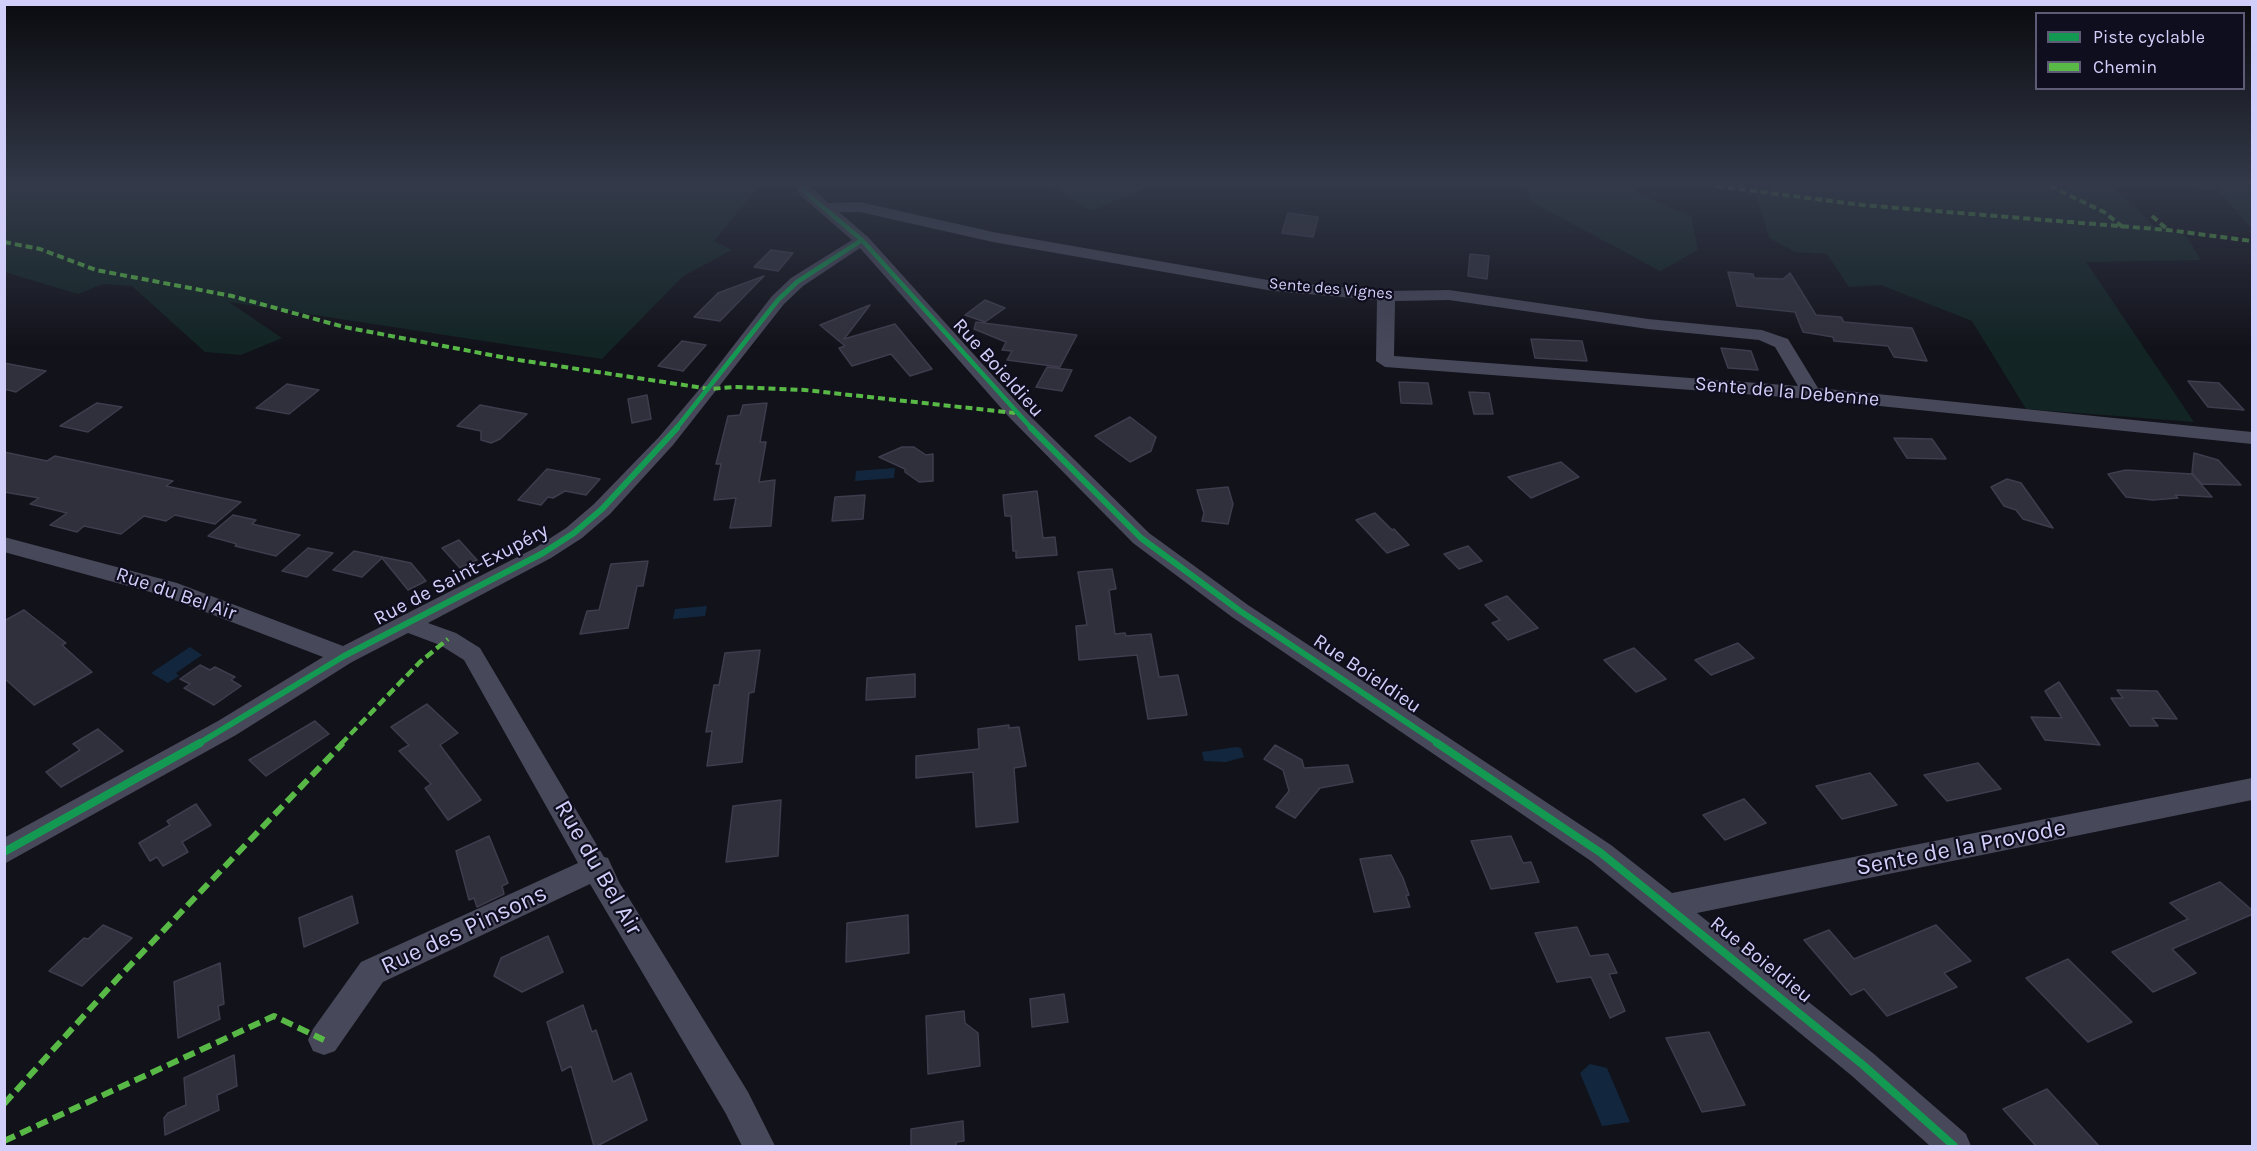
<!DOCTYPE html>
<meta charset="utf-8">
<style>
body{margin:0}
#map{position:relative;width:2257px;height:1151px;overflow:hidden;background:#12121a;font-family:Karla,sans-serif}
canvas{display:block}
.frame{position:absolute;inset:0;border:6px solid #d1cffa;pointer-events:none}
.legend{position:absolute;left:2035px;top:12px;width:210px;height:78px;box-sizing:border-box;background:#0f0e1e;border:2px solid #5d5b76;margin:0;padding:8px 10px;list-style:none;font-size:18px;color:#d1cffa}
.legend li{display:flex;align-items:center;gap:12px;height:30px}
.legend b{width:30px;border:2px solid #5d5b76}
</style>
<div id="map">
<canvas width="2257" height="1151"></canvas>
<div class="frame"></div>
<ul class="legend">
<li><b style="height:8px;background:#139951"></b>Piste cyclable</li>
<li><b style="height:8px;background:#58b947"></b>Chemin</li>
</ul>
</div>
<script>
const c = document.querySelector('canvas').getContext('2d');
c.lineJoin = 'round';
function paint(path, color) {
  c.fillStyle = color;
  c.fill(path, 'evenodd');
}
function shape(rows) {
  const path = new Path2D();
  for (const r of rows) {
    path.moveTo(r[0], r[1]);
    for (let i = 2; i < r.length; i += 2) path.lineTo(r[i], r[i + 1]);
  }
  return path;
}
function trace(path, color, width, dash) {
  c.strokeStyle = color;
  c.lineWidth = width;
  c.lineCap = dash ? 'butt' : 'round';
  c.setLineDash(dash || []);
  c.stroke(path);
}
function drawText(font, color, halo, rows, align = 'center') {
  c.font = font + ' Karla,sans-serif';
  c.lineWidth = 4.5;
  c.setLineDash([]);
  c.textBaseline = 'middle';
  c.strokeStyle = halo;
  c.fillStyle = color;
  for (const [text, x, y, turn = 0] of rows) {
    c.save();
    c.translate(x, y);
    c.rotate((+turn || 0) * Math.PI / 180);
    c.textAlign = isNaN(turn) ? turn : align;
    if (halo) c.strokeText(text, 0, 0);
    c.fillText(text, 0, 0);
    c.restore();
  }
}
paint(shape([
 [5,186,759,186,714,241,732,250,683,276,602,359,229,302,282,338,241,355,205,352,132,286,103,284,78,294,5,272],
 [1050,186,1151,186,1091,211],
 [1526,186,1633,186,1637,193,1691,216,1698,250,1660,271,1530,201],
 [1751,186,2113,186,2154,226,2186,236,2201,260,2086,262,2194,422,2026,409,1972,321,1881,285,1849,287,1827,254,1795,252,1769,238,1754,187],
 [2169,186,2252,186,2252,229,2218,190]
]), '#122424');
paint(shape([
 [895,468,894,478,855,481,856,471],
 [707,606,705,616,673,619,675,609],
 [190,647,202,655,176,673,179,676,168,683,151,673],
 [1236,747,1241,748,1244,757,1226,762,1204,761,1202,752],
 [1590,1064,1607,1068,1630,1122,1602,1126,1580,1073]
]), '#12273e');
const building = shape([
 [1288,213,1318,217,1313,237,1282,233,1288,213],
 [771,250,793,253,778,271,754,267,771,250],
 [1470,254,1489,256,1487,279,1468,276,1470,254],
 [1728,272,1753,274,1754,278,1783,279,1790,273,1816,315,1841,317,1844,322,1912,328,1927,361,1894,357,1888,346,1834,341,1833,337,1803,332,1795,312,1737,306,1728,272],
 [764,276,720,321,694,317,718,293,764,276],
 [985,300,1005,308,985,322,965,315,985,300],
 [870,305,844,339,895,324,932,369,910,376,891,354,852,366,839,348,845,346,820,325,870,305],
 [976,322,1077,335,1060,367,1007,360,1012,351,1002,350,1006,342,974,329,976,322],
 [1531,339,1582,341,1587,361,1535,358,1531,339],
 [682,341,706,345,683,371,658,366,682,341],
 [1721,348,1751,351,1758,370,1728,368,1721,348],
 [4,363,46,371,16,392,4,389,4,363],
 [1047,367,1072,370,1062,391,1036,387,1047,367],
 [2188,381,2219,383,2244,410,2208,407,2188,381],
 [1399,382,1428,383,1432,404,1401,403,1399,382],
 [287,384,319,390,289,414,256,408,287,384],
 [1469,392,1489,393,1493,414,1474,414,1469,392],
 [647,395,651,419,632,423,628,399,647,395],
 [97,403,122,407,88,432,60,426,97,403],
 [767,403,760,442,766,442,759,482,775,480,771,526,730,528,736,498,714,500,721,464,716,464,728,416,740,415,743,405,767,403],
 [480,405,527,414,500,439,491,443,481,440,481,431,457,426,480,405],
 [1130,417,1156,437,1151,451,1130,462,1095,436,1130,417],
 [1894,438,1932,439,1946,459,1907,458,1894,438],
 [902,447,914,447,926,455,933,454,933,481,919,482,905,472,905,469,879,457,902,447],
 [4,452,47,461,55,456,173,481,166,486,241,502,215,524,175,515,166,521,144,516,121,534,84,526,77,532,50,525,67,513,30,504,39,498,4,492,4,452],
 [2194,453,2218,460,2241,485,2202,484,2192,473,2194,453],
 [1561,462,1579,477,1531,498,1508,477,1561,462],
 [547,469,580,475,600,479,586,495,565,491,553,498,548,497,541,505,518,500,547,469],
 [2126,470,2192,474,2212,497,2175,495,2178,498,2153,500,2126,497,2108,474,2126,470],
 [2007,479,2021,483,2053,528,2023,519,2016,510,2004,506,1991,487,2007,479],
 [1228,487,1233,504,1228,524,1202,521,1204,513,1197,490,1228,487],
 [1037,491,1043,538,1055,537,1057,555,1016,558,1016,551,1013,551,1011,516,1005,516,1003,495,1037,491],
 [865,495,863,519,832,521,835,497,865,495],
 [1375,513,1392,530,1394,529,1409,545,1387,553,1356,520,1375,513],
 [233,515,256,520,252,524,300,535,276,556,235,546,237,544,208,536,233,515],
 [459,540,477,560,460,568,442,548,459,540],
 [1468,546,1482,561,1459,569,1444,554,1468,546],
 [308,548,333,553,307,577,282,571,308,548],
 [354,551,411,563,426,581,408,590,382,558,362,577,333,570,354,551],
 [648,561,643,586,637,586,628,628,580,634,587,611,599,610,611,564,648,561],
 [1112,569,1116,589,1109,590,1115,634,1125,633,1126,636,1151,634,1159,677,1178,675,1187,715,1148,719,1137,655,1079,660,1076,626,1087,625,1078,572,1112,569],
 [1507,596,1538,628,1508,640,1492,623,1500,620,1485,605,1507,596],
 [24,610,66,643,62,645,92,672,34,705,4,678,4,621,24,610],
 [1738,643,1754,658,1711,675,1695,660,1738,643],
 [1634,648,1666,679,1636,692,1604,660,1634,648],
 [760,650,754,692,749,693,742,762,707,766,712,731,706,732,714,685,719,685,725,653,760,650],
 [200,665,210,670,215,667,235,677,231,680,241,686,214,705,184,688,190,684,180,679,200,665],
 [915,674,915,697,866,700,867,678,915,674],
 [2059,682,2100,745,2045,740,2031,717,2062,718,2045,691,2059,682],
 [2117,690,2157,691,2177,719,2152,718,2158,726,2130,726,2111,698,2123,698,2117,690],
 [427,704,458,733,440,745,481,800,448,820,425,788,431,784,399,751,409,745,391,727,427,704],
 [315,721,329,734,266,776,249,760,315,721],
 [1009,725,1009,728,1019,727,1026,766,1014,768,1018,822,976,827,973,772,916,778,916,756,979,749,978,729,1009,725],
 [98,729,123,751,61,787,46,772,80,750,73,744,98,729],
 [1275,745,1302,760,1304,768,1348,765,1353,782,1320,788,1295,818,1276,807,1289,791,1283,770,1264,759,1275,745],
 [1978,763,2001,789,1947,801,1924,775,1978,763],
 [1870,773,1897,805,1842,819,1816,786,1870,773],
 [1744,799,1766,823,1725,840,1703,815,1744,799],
 [781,800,778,856,726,862,733,806,781,800],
 [196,804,211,825,182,842,188,852,163,866,157,857,150,861,139,843,170,825,167,821,196,804],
 [489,836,508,883,502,886,504,894,477,907,474,898,469,900,456,851,489,836],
 [1511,836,1523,863,1531,862,1539,882,1491,889,1471,841,1511,836],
 [1391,855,1403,878,1409,895,1406,896,1410,907,1374,912,1360,859,1391,855],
 [2220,882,2253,911,2253,914,2172,949,2196,973,2153,992,2112,952,2188,919,2170,903,2220,882],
 [352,896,358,923,304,947,299,918,352,896],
 [908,915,909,953,846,962,847,923,908,915],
 [103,925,132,938,82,986,49,971,84,938,88,939,103,925],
 [1936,925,1971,961,1944,973,1957,987,1887,1016,1864,989,1851,995,1804,940,1829,930,1854,959,1936,925],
 [1577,927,1590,956,1608,954,1617,973,1609,974,1625,1011,1610,1018,1591,977,1557,982,1535,933,1577,927],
 [548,936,563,972,522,992,494,976,501,958,548,936],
 [2068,959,2132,1022,2088,1042,2026,978,2068,959],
 [220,963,224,1004,218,1006,220,1019,178,1038,174,982,220,963],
 [1064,994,1068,1022,1032,1027,1030,999,1064,994],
 [583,1005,592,1032,596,1030,613,1082,631,1073,647,1120,597,1146,594,1146,571,1066,562,1071,547,1022,583,1005],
 [964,1011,965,1023,978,1033,980,1066,928,1074,926,1016,964,1011],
 [1709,1032,1721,1057,1745,1105,1702,1112,1666,1038,1709,1032],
 [234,1055,237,1086,217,1095,219,1110,165,1135,164,1118,168,1113,186,1105,184,1078,234,1055],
 [2047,1089,2078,1123,2099,1146,2036,1146,2003,1109,2047,1089],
 [963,1121,964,1141,956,1142,956,1146,911,1146,911,1129,963,1121]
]);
paint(building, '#30303c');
trace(building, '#3e3c4d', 1.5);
paint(shape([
 [795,186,810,186,828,203,860,202,993,232,1273,281,1386,291,1449,290,1648,319,1762,330,1788,339,1818,388,2252,432,2252,444,1811,399,1385,367,1376,361,1377,300,1273,291,993,242,860,212,839,212,868,237,1023,409,1149,533,1248,605,1611,845,1672,893,2252,778,2252,800,1697,913,1874,1054,1966,1134,1971,1146,1930,1146,1852,1076,1591,861,1232,617,1133,543,1009,417,860,248,803,286,784,304,673,445,610,514,582,538,551,558,428,623,456,633,480,648,604,857,608,858,619,882,748,1092,775,1146,742,1146,726,1114,590,884,383,982,335,1051,324,1055,313,1051,308,1040,313,1029,361,962,578,863,464,660,440,645,408,633,352,662,236,735,4,864,4,838,218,721,323,657,161,595,4,552,4,537,177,583,343,646,535,548,566,528,594,504,659,437,703,385,772,296,791,278,852,240,800,195,795,186],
 [1449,300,1648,329,1759,340,1775,347,1798,386,1394,356,1395,301,1449,300]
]), '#47485a');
trace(shape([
 [1717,186,1862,205,2168,230,2252,241],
 [2050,186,2104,212,2124,228],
 [2152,216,2168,230],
 [4,242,40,249,96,270,232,296,344,327,512,359,710,389,734,387,805,390,1015,413]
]), '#58b947', 4, [7, 4]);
trace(shape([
 [341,744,420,662,448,639]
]), '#58b947', 4.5, [9, 4.5]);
trace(shape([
 [4,1104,118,978,343,743],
 [4,1141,274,1016,324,1040]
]), '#58b947', 6, [12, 6]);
trace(shape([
 [802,186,805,192,862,240,1033,430],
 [675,430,778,300,797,282,862,240]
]), '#139951', 4.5);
trace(shape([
 [1031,428,1141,538,1240,611,1439,744],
 [198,744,344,656,543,553,574,533,602,509,677,428]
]), '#139951', 6);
trace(shape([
 [1437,743,1601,853,1863,1065,1954,1146],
 [4,852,200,743]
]), '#139951', 8);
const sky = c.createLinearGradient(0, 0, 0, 348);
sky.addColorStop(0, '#0a0a0e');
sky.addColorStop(0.53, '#333949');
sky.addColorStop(1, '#33394900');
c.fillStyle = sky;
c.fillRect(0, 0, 2257, 348);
drawText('16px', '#d1cffa', '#0f0e1e', [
 ["Sente des Vignes",1331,289,5]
]);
drawText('20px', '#d1cffa', '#0f0e1e', [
 ["Rue Boieldieu",998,368,48],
 ["Sente de la Debenne",1787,392,5],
 ["Rue de Saint-Exupéry",461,575,-28],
 ["Rue du Bel Air",176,594,19],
 ["Rue Boieldieu",1367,674,34],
 ["Rue Boieldieu",1761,960,39]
]);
drawText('24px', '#d1cffa', '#0f0e1e', [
 ["Sente de la Provode",1961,848,-11],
 ["Rue du Bel Air",598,868,60],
 ["Rue des Pinsons",464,930,-25]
]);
</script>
